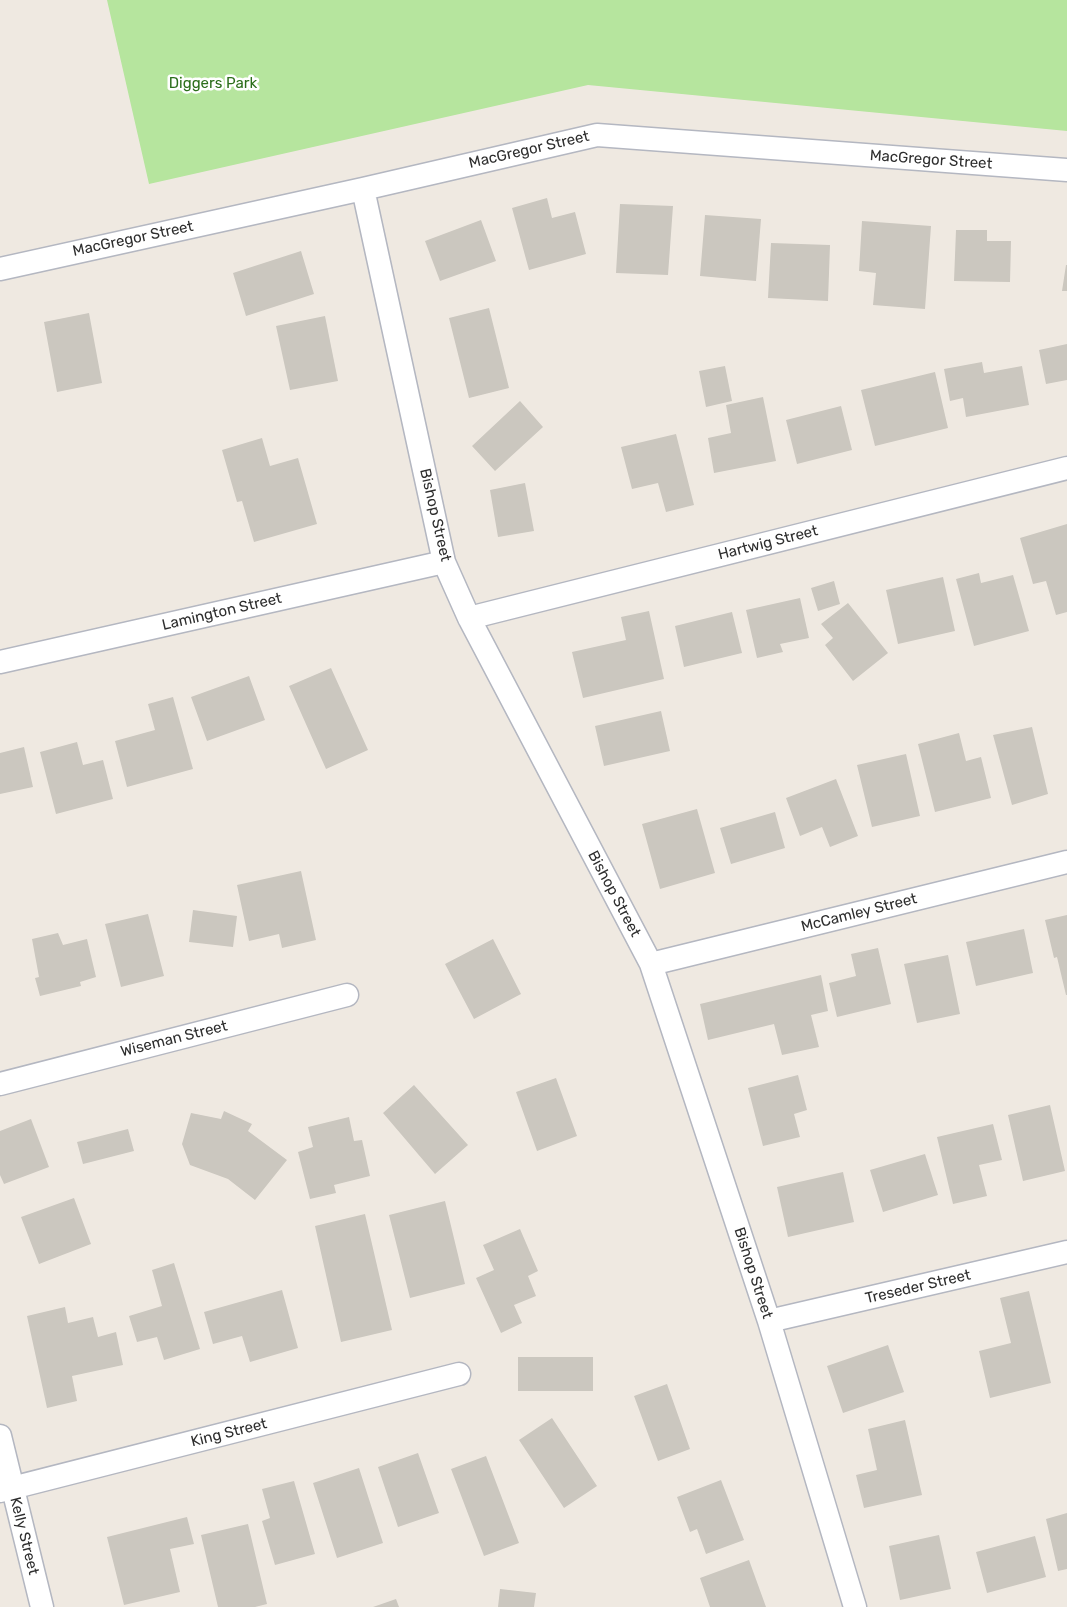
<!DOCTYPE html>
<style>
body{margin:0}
canvas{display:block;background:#efe9e1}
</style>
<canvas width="1067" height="1607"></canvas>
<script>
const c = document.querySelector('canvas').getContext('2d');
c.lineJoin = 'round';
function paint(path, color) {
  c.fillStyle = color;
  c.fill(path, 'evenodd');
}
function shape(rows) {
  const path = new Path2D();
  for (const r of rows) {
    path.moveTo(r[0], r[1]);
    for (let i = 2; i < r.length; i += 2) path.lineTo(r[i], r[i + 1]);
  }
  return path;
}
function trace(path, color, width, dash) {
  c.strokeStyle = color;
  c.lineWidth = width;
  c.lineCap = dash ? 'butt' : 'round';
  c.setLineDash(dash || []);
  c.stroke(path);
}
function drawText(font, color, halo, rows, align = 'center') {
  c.font = font + ' Rubik,sans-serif';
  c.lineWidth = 5;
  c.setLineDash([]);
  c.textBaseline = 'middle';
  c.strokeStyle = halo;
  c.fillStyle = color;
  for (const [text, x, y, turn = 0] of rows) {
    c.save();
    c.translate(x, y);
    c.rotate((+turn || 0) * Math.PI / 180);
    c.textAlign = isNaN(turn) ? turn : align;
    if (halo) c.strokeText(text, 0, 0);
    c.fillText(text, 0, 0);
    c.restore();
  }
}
paint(shape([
 [107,0,1067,0,1067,131,588,85,149,184]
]), '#b6e59e');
paint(shape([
 [547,198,552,218,575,212,586,254,529,270,512,208],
 [620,204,673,206,668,275,616,273],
 [705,215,761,219,756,281,700,276],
 [481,220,496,261,440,281,425,241],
 [862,221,931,226,925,309,873,305,876,273,859,271],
 [956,230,987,230,987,241,1011,241,1010,282,954,281],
 [771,243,830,245,828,301,768,298],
 [301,251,314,294,246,316,233,273],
 [1066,265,1067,265,1067,291,1062,291],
 [489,308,509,388,469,398,449,318],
 [89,313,102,383,57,392,44,322],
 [325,316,338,381,290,390,276,326],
 [1067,344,1067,380,1046,384,1039,350],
 [982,362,984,373,1022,366,1029,405,966,417,963,398,950,401,944,369],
 [725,366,732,401,706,407,699,371],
 [935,372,948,428,875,446,861,390],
 [763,397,776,461,714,473,708,438,731,433,726,405],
 [520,401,543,427,495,471,472,446],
 [841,406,852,450,797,464,786,420],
 [676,434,694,505,666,512,658,483,632,489,621,447],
 [262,438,270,466,298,458,317,524,254,542,242,501,237,502,222,450],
 [525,483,534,531,498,537,490,490],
 [1067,524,1067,612,1056,615,1046,581,1033,584,1020,538],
 [979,573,981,583,1013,575,1029,631,974,646,956,579],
 [943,577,955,631,898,644,886,590],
 [834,581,840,604,818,611,811,588],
 [800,598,809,638,780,644,783,652,757,658,746,610],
 [848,603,888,653,853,681,825,645,833,638,821,624],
 [649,611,664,679,583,698,572,652,626,640,621,617],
 [732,612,742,653,684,667,675,626],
 [331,668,368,750,326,769,289,686],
 [249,676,265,720,207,741,191,697],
 [173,697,193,769,127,787,115,741,155,730,148,704],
 [661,711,670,751,604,766,595,726],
 [1032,727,1048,794,1012,805,993,735],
 [959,733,966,761,981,757,991,798,935,812,918,744],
 [77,742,83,765,103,760,113,799,56,814,40,752],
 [24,747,33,787,0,794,0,753],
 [906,754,920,816,872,827,857,765],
 [836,779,858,836,830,847,822,827,800,836,786,798],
 [697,809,715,873,660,889,642,824],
 [775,812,785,848,731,864,720,828],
 [301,871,316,940,282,948,279,934,249,941,237,885],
 [193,910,237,916,233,947,189,942],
 [148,914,164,976,121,987,105,924],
 [1067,915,1067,995,1066,995,1057,957,1054,958,1045,920],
 [1024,929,1033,973,976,986,966,942],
 [58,933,63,945,87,939,96,977,80,982,81,986,40,996,35,978,39,977,32,939],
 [493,939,521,994,474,1019,445,964],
 [878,948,891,1004,837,1017,829,983,856,976,851,954],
 [948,955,960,1014,917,1023,904,964],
 [821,975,828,1011,811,1015,819,1047,782,1055,774,1024,708,1040,700,1004],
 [798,1075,807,1110,794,1114,800,1137,763,1146,748,1088],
 [556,1078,577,1136,537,1151,516,1092],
 [414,1085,468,1145,435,1174,383,1113],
 [1050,1105,1065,1171,1023,1181,1008,1115],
 [224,1111,252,1124,248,1131,287,1160,255,1200,228,1179,190,1165,182,1144,191,1113,221,1119],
 [349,1117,354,1141,362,1140,370,1176,334,1185,336,1193,310,1199,298,1152,313,1147,308,1127],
 [31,1119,49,1167,4,1184,0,1175,0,1131],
 [993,1124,1002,1160,979,1165,987,1196,953,1204,937,1137],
 [128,1129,134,1151,83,1164,77,1142],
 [925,1154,938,1195,883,1212,870,1170],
 [843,1172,854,1222,788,1237,777,1187],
 [74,1198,91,1244,39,1264,21,1217],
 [445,1201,465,1284,410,1298,389,1215],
 [365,1214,392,1330,341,1342,315,1226],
 [520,1229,538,1271,528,1276,536,1296,514,1305,522,1323,501,1333,476,1278,494,1270,483,1245],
 [174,1263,200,1349,164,1360,157,1337,137,1342,129,1316,162,1306,152,1270],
 [282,1290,298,1348,250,1362,242,1336,213,1344,204,1312],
 [1029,1291,1051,1383,990,1398,979,1351,1011,1343,1000,1298],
 [65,1307,68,1323,93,1317,98,1337,116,1332,123,1365,72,1376,77,1401,47,1408,27,1316],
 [888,1345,904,1392,843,1413,827,1366],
 [518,1357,593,1357,593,1391,518,1391],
 [667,1384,690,1449,658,1461,634,1396],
 [552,1418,597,1486,564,1508,519,1440],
 [905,1420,922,1495,864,1508,856,1475,877,1470,868,1429],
 [418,1453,439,1513,398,1527,378,1467],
 [486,1456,519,1543,484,1556,451,1469],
 [359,1468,383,1543,337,1558,313,1483],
 [721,1480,744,1540,706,1554,697,1529,690,1532,677,1497],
 [294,1481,315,1554,275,1565,262,1521,270,1518,262,1489],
 [1067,1513,1067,1569,1058,1571,1046,1519],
 [187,1517,194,1544,170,1549,180,1592,124,1605,107,1537],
 [248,1524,267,1604,255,1607,218,1607,201,1535],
 [939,1535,951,1589,900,1600,889,1546],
 [1035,1536,1046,1577,987,1593,976,1552],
 [749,1560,766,1607,710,1607,700,1578],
 [500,1589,536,1593,534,1607,498,1607],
 [396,1599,399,1607,373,1607]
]), '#cbc7bf');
const street = shape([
 [363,189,444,562,469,618,651,964,769,1321,855,1607],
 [0,269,363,189,597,135,1067,170],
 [469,618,1067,468],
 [0,662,444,562],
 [651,964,1067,862],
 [0,1084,347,995],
 [769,1321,1067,1252],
 [0,1436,42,1607],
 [0,1491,459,1374]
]);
trace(street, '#b4b7c1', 25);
trace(street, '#fff', 22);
drawText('15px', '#2c6e1b', '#fff', [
 ["Diggers Park",213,84]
]);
drawText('15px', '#2e2e2e', '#fff', [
 ["MacGregor Street",529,150,-13],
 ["MacGregor Street",931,160,4],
 ["MacGregor Street",133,239,-12],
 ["Bishop Street",435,515,77],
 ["Hartwig Street",768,543,-14],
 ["Lamington Street",222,612,-13],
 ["Bishop Street",614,894,62],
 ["McCamley Street",859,913,-14],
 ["Wiseman Street",174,1039,-14],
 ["Bishop Street",753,1273,72],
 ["Treseder Street",918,1287,-13],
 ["King Street",229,1433,-14],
 ["Kelly Street",24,1536,76]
]);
</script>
